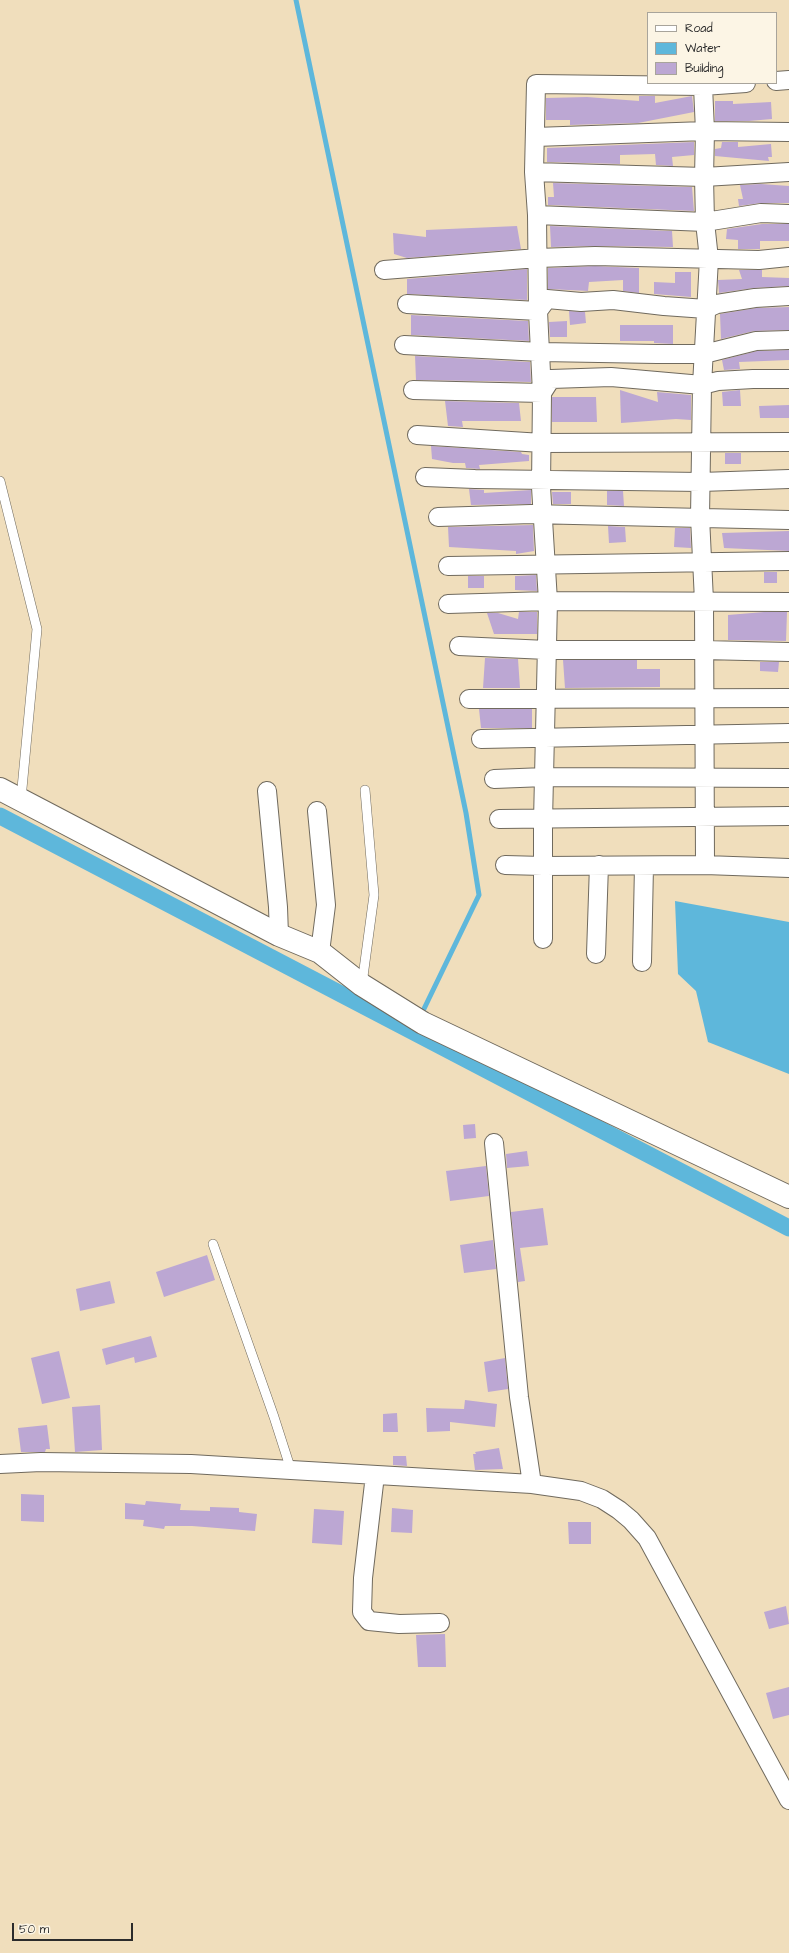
<!DOCTYPE html>
<style>
body{margin:0}
#map{position:relative;width:789px;height:1953px;overflow:hidden;background:#f0debc;font-family:"Architects Daughter",sans-serif}
canvas{display:block}
.legend{position:absolute;left:647px;top:12px;width:130px;height:72px;box-sizing:border-box;background:#fcf5e5;border:1px solid #a8a49b;margin:0;padding:5px 7px;list-style:none;font-size:12px;color:#2b2b2b}
.legend li{display:flex;align-items:center;gap:8px;height:20px}
.legend b{width:20px;border:1px solid #a8a49b}
.scale{position:absolute;left:12px;top:1923px;width:121px;height:18px;box-sizing:border-box;border:2px solid #2b2b2b;border-top:0;padding-left:5px;font-size:12px;line-height:14px;white-space:nowrap;color:#2b2b2b;-webkit-text-stroke:3px #fcf5e5;paint-order:stroke}
</style>
<div id="map">
<canvas width="789" height="1953"></canvas>
<ul class="legend">
<li><b style="height:5px;background:#fff"></b>Road</li>
<li><b style="height:11px;background:#5eb7db"></b>Water</li>
<li><b style="height:11px;background:#bca7d3"></b>Building</li>
</ul>
<div class="scale">50 m</div>
</div>
<script>
const c = document.querySelector('canvas').getContext('2d');
c.lineJoin = 'round';
function paint(path, color) {
  c.fillStyle = color;
  c.fill(path, 'evenodd');
}
function shape(rows) {
  const path = new Path2D();
  for (const r of rows) {
    path.moveTo(r[0], r[1]);
    for (let i = 2; i < r.length; i += 2) path.lineTo(r[i], r[i + 1]);
  }
  return path;
}
function trace(path, color, width, dash) {
  c.strokeStyle = color;
  c.lineWidth = width;
  c.lineCap = dash ? 'butt' : 'round';
  c.setLineDash(dash || []);
  c.stroke(path);
}
paint(shape([
 [675,901,789,922,789,1074,708,1042,696,991,678,974]
]), '#5eb7db');
trace(shape([
 [296,0,466,813,479,895,421,1015]
]), '#5eb7db', 5);
trace(shape([
 [0,816,789,1228]
]), '#5eb7db', 17);
paint(shape([
 [639,96,655,96,655,103,692,96,694,112,638,123,570,125,570,120,546,120,546,98,587,97,639,101],
 [715,101,733,101,733,104,771,102,772,119,749,121,715,121],
 [694,142,694,155,672,157,673,166,656,165,655,154,620,155,620,164,547,162,547,148],
 [722,142,738,142,738,147,771,144,772,157,768,157,769,161,715,156,715,149,721,148],
 [553,183,692,187,694,211,548,205,548,197,554,197],
 [761,184,789,186,789,203,761,203,739,206,738,199,743,199,740,185],
 [762,224,789,224,789,241,760,241,760,249,738,249,738,240,726,239,727,229],
 [517,226,521,249,407,258,394,254,393,233,426,237,426,230],
 [550,226,672,231,673,247,595,246,551,247],
 [595,266,639,268,639,293,623,291,623,280,589,282,588,291,548,289,548,268],
 [527,269,527,300,407,294,407,279],
 [739,270,762,270,762,277,789,278,789,286,754,288,719,293,718,280,742,279],
 [675,272,691,272,691,297,654,294,654,282,675,283],
 [789,307,789,330,754,331,721,339,720,314,756,308],
 [569,311,585,312,586,323,570,325],
 [411,315,528,321,529,341,411,335],
 [567,321,567,337,550,337,549,322],
 [620,325,673,325,673,344,654,343,654,341,620,341],
 [789,350,789,360,739,362,740,369,724,370,722,360,757,351],
 [415,356,530,362,531,382,416,380],
 [620,390,658,402,657,392,691,395,691,420,676,419,621,423],
 [740,390,741,406,723,406,722,392],
 [552,397,596,397,597,422,552,422],
 [445,401,519,403,521,421,462,421,463,427,448,426],
 [789,405,789,418,760,418,759,406],
 [431,446,521,452,522,454,529,455,529,461,479,465,480,469,466,468,465,463,453,463,432,459],
 [725,453,741,453,741,464,725,464],
 [469,489,484,490,484,493,531,490,531,504,471,505],
 [607,491,623,491,624,506,607,505],
 [552,492,571,492,571,504,553,504],
 [533,525,534,551,516,554,516,551,449,547,448,527],
 [608,526,625,527,626,542,609,543],
 [675,528,690,528,691,548,674,547],
 [789,531,789,551,724,548,722,533],
 [764,572,777,572,777,583,764,583],
 [536,575,537,591,515,590,515,576],
 [468,576,484,576,484,588,468,588],
 [519,612,537,612,537,634,494,634,487,613,498,613,518,619],
 [764,612,787,612,786,641,728,640,728,615],
 [485,658,518,659,520,688,483,688],
 [563,660,637,660,637,669,660,669,660,687,565,688],
 [760,662,779,662,778,672,760,671],
 [479,709,532,709,532,728,481,728],
 [475,1124,476,1138,464,1139,463,1125],
 [527,1151,529,1166,507,1168,506,1154],
 [486,1166,489,1196,450,1201,446,1171],
 [543,1208,548,1245,520,1248,525,1281,518,1282,511,1212],
 [493,1240,496,1269,464,1273,460,1245],
 [207,1255,215,1280,164,1297,156,1272],
 [110,1281,115,1303,80,1311,76,1289],
 [151,1336,157,1357,135,1363,134,1357,106,1365,102,1349],
 [59,1351,70,1398,42,1404,31,1358],
 [505,1358,508,1389,488,1392,484,1362],
 [465,1400,497,1404,495,1427,450,1422,450,1431,427,1432,426,1408,464,1409],
 [100,1405,102,1450,75,1452,72,1407],
 [397,1413,398,1432,383,1432,383,1414],
 [47,1425,50,1449,46,1449,45,1452,21,1452,18,1428],
 [499,1448,503,1469,475,1470,473,1454,476,1454,475,1452],
 [393,1456,406,1456,407,1466,393,1465],
 [21,1494,44,1495,44,1522,21,1521],
 [146,1501,181,1504,180,1510,210,1511,210,1507,239,1508,239,1512,257,1514,255,1531,192,1526,165,1526,164,1529,143,1526,144,1520,125,1519,125,1503,145,1505],
 [392,1508,413,1510,412,1533,391,1532],
 [314,1509,344,1511,342,1545,312,1543],
 [568,1522,591,1522,591,1544,569,1544],
 [786,1606,789,1624,769,1629,764,1612],
 [445,1634,446,1667,418,1667,416,1635],
 [789,1687,789,1715,773,1719,766,1693]
]), '#bca7d3');
const lane = shape([
 [0,481,37,629,21,799],
 [362,984,374,895,365,790],
 [213,1244,274,1417,291,1470]
]);
const street = shape([
 [776,81,789,80],
 [703,86,705,131,704,177,705,222,709,259,702,385,700,517,704,601,705,865],
 [535,137,705,131,789,132],
 [534,172,704,177,789,172],
 [537,215,705,222,761,213,789,214],
 [384,270,538,258,595,256,759,260,789,257],
 [407,304,538,311,547,299,581,302,613,300,664,306,706,309,717,304,755,298,789,296],
 [404,345,541,352,657,354,704,354,756,341,789,340],
 [413,390,542,393,551,379,611,377,702,385,718,381,753,379,789,379],
 [417,435,542,443,789,442],
 [425,477,475,479,701,482,789,479],
 [438,517,531,514,789,520],
 [448,566,789,561],
 [448,604,548,601,789,602],
 [459,646,547,650,703,650,789,652],
 [469,699,789,698],
 [481,739,789,733],
 [494,779,545,777,789,778],
 [267,791,278,907,279,935],
 [317,811,326,905,320,952],
 [499,819,789,816],
 [505,865,543,866,705,865,789,868],
 [543,939,543,821,548,601,541,487,542,393,538,311,537,215,534,172,536,84,703,86,746,83],
 [596,954,599,865],
 [642,962,644,866],
 [494,1143,519,1397,532,1484],
 [0,1464,41,1462,191,1464,291,1470,532,1484,581,1491,602,1499,619,1510,631,1520,647,1538,789,1800],
 [375,1475,363,1578,362,1612,369,1621,399,1624,440,1623]
]);
const secondary = shape([
 [0,789,279,935,320,952,362,985,423,1023,789,1197]
]);
trace(lane, '#706a5e', 10);
trace(street, '#706a5e', 20);
trace(secondary, '#706a5e', 24);
trace(lane, '#fff', 9);
trace(street, '#fff', 18);
trace(secondary, '#fff', 22);
</script>
